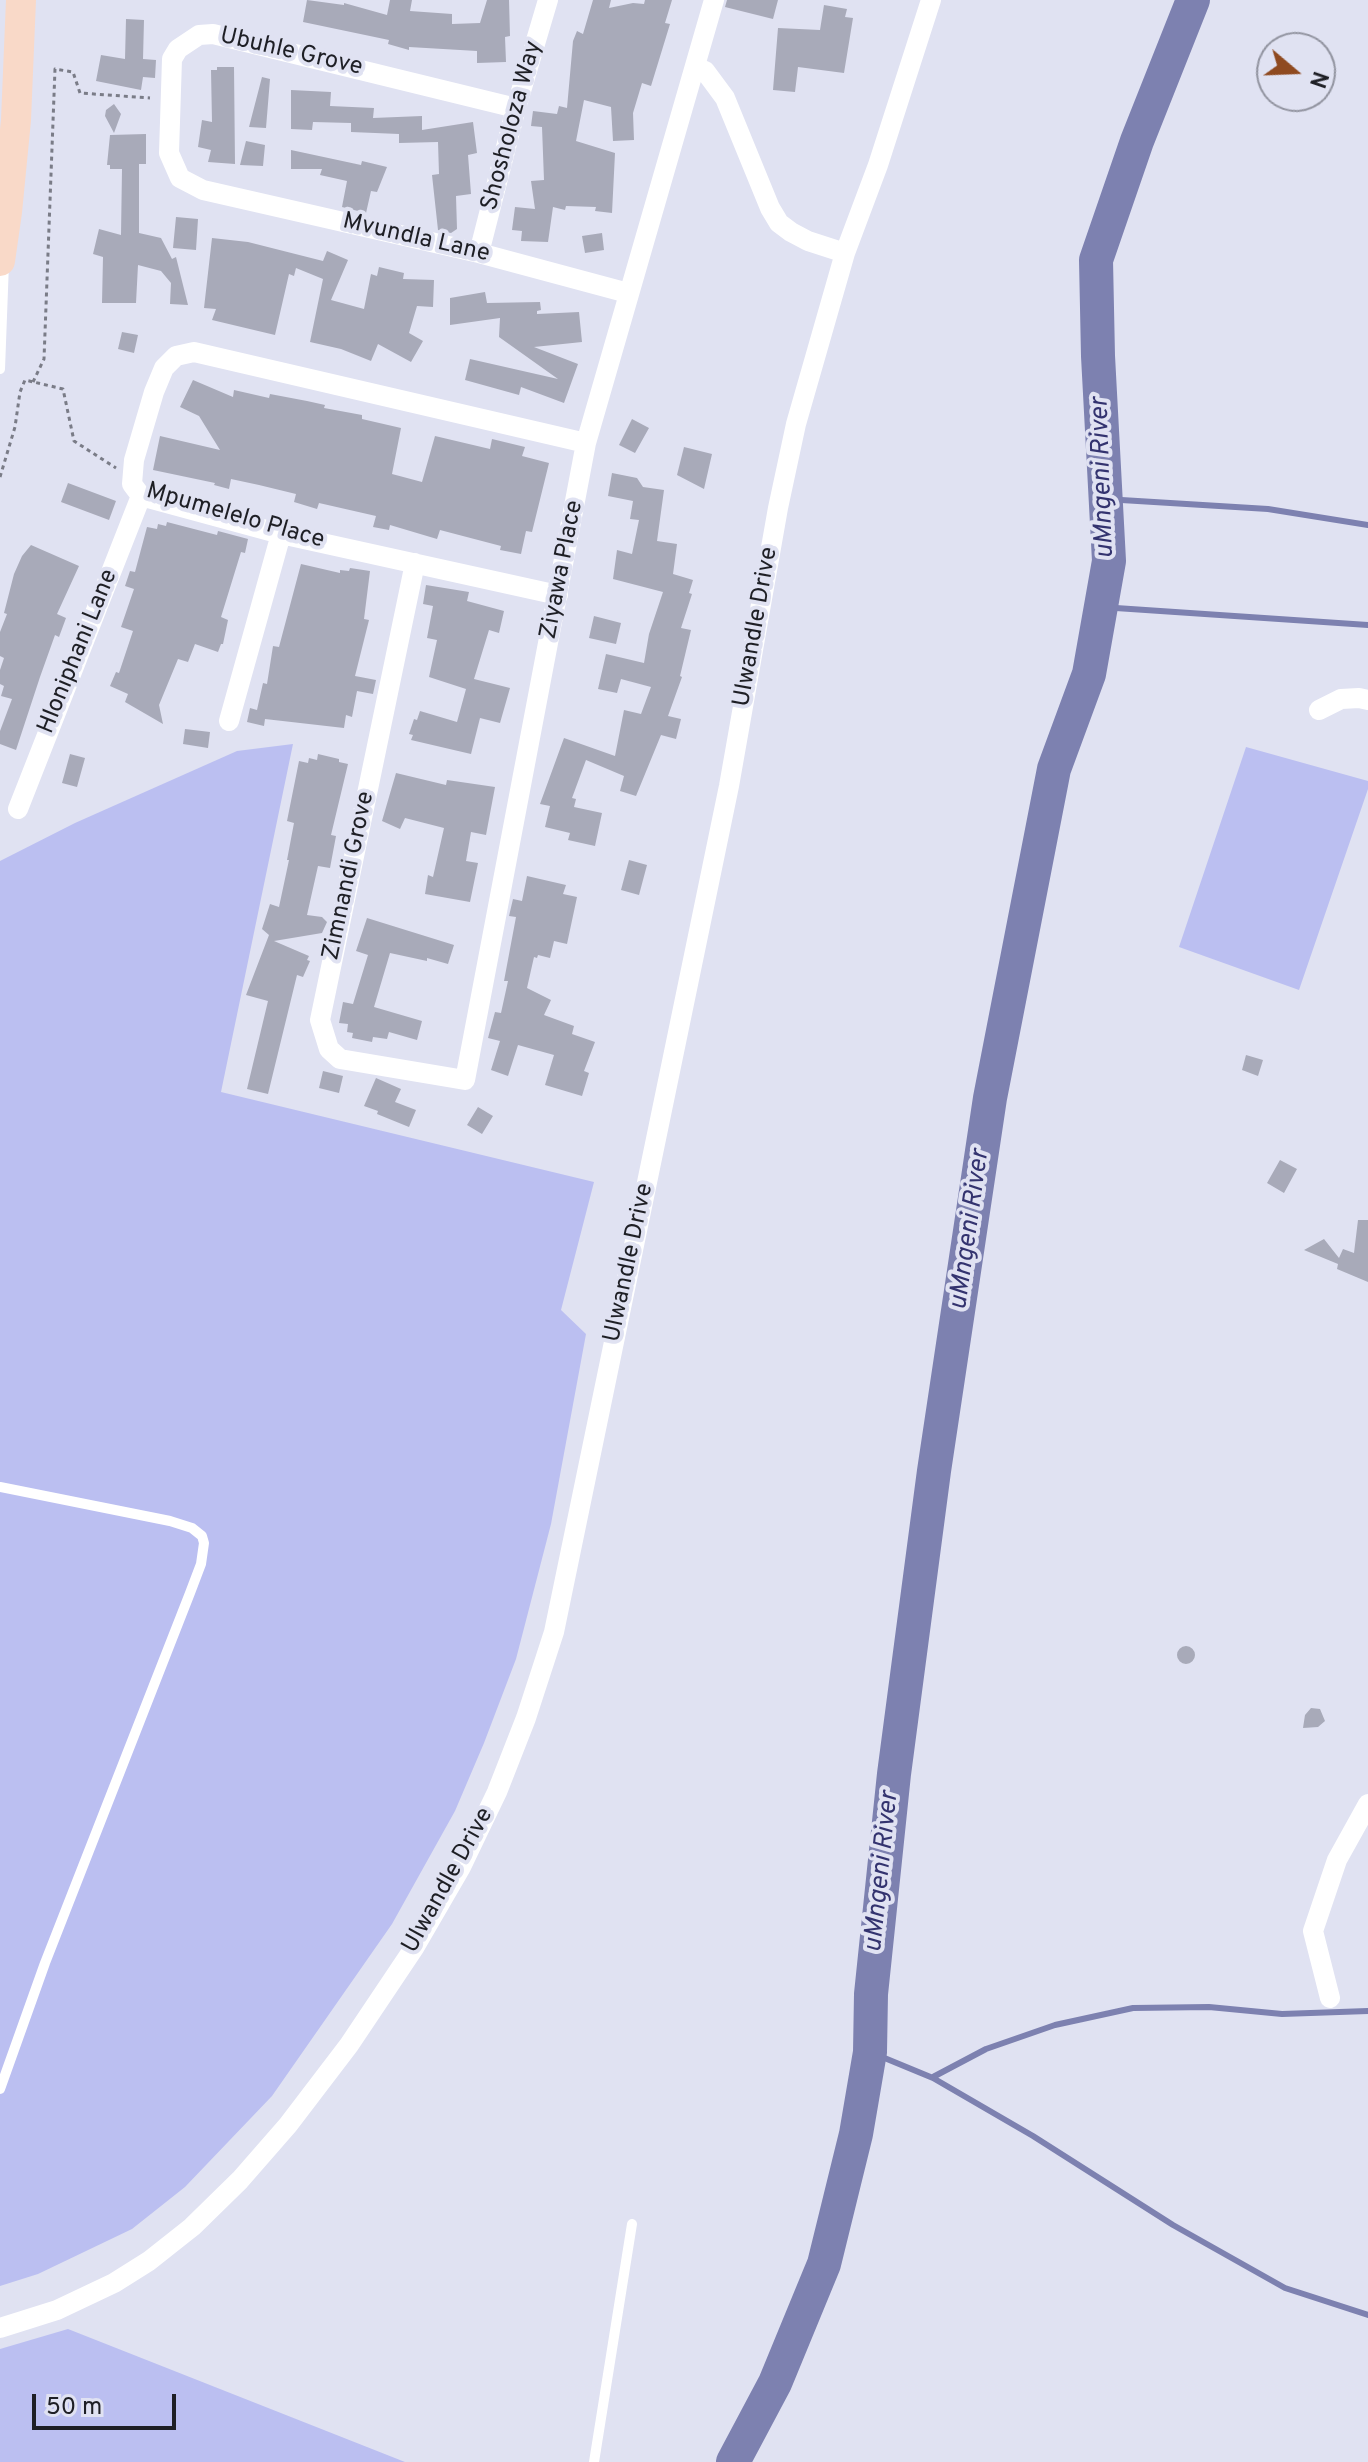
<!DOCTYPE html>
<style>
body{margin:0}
#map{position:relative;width:1368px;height:2462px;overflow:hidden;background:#e0e2f2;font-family:Overpass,sans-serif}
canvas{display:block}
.north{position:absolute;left:1256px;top:32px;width:80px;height:80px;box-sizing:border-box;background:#e0e2f2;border:2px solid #9294a0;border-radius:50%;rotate:109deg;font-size:22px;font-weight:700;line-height:32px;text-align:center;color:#1e1f25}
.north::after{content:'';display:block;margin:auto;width:28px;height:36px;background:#8f4a20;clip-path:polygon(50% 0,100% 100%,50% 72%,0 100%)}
.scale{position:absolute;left:32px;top:2394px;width:144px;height:36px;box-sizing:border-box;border:4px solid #1e1f25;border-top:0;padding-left:10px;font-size:24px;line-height:28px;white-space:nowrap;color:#1e1f25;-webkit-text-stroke:6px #e0e2f2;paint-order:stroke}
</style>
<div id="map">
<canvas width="1368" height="2462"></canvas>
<div class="north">N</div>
<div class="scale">50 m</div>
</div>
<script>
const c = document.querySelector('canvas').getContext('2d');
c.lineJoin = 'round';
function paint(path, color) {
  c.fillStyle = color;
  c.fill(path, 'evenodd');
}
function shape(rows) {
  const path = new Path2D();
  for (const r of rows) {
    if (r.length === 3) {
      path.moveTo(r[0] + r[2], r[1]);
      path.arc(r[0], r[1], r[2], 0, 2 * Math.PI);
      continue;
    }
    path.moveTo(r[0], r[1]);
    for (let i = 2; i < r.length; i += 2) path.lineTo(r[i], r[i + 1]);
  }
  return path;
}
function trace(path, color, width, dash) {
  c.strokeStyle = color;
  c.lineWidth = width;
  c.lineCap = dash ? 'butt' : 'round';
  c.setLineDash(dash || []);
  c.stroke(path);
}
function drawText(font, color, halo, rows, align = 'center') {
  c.font = font + ' Overpass,sans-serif';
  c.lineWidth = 8;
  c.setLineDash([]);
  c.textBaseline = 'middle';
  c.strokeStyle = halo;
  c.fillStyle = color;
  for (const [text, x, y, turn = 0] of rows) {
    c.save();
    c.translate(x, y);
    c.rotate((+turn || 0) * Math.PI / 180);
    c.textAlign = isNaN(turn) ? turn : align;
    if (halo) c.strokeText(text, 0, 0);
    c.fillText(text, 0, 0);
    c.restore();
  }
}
paint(shape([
 [293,744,221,1092,594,1182,561,1310,586,1334,551,1524,516,1659,484,1743,455,1811,392,1924,272,2096,185,2187,132,2229,38,2274,0,2286,0,861,75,823,237,751],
 [1246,747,1368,781,1368,789,1299,990,1179,947],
 [68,2329,405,2462,0,2462,0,2349]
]), '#bbbff1');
trace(shape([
 [1105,499,1268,509,1368,525],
 [1101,607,1368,625],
 [870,2052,933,2078,1033,2136,1173,2225,1285,2288,1368,2315],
 [933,2077,986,2049,1055,2025,1133,2008,1209,2007,1282,2014,1368,2011]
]), '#7d81b0', 6);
trace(shape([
 [733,2462,775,2383,824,2264,856,2134,870,2052,871,1994,894,1774,934,1471,990,1098,1054,769,1089,674,1109,561,1098,356,1096,260,1137,141,1193,0]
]), '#7d81b0', 34);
paint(shape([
 [307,0,344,5,344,3,387,15,390,0,412,0,410,11,452,14,452,24,480,23,487,0,509,0,510,36,505,37,506,62,477,63,477,51,409,47,409,50,388,44,389,40,303,22],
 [593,0,611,0,609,8,633,3,644,4,645,0,672,0,665,23,670,24,651,86,642,83,633,113,634,140,613,141,611,107,584,100,576,141,615,153,612,213,595,211,596,207,566,206,565,210,553,207,548,242,521,241,522,231,512,230,515,207,535,209,531,181,544,180,542,127,531,126,533,111,557,114,559,106,567,108,573,41,577,31,583,34],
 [727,0,778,0,773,19,725,7],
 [824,5,847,9,845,17,853,18,844,73,798,67,795,92,773,90,778,28,820,30],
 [126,19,144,20,143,59,156,60,155,78,143,77,141,90,96,81,101,55,125,59],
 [217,67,234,67,235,164,208,162,211,150,198,147,202,120,212,122,211,70,217,70],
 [262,77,270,79,266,128,249,127],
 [291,90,331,92,330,106,374,108,373,118,422,116,422,130,473,122,477,153,468,155,471,194,456,196,457,229,451,233,438,230,432,175,439,174,438,142,399,143,399,134,351,132,351,123,313,122,312,130,291,129],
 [114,104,121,114,114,133,105,116,106,110],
 [146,134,146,164,139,164,139,233,161,238,172,259,176,257,188,305,170,304,171,283,161,271,138,265,136,303,102,303,103,257,93,254,99,229,121,235,122,169,110,169,110,165,107,165,110,135],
 [246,141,265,145,263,166,240,165],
 [291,150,361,165,362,161,387,167,377,192,371,191,366,213,342,207,347,181,320,175,322,169,291,169],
 [176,217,198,219,196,250,173,248],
 [602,233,604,250,585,253,582,236],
 [212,238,248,242,323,261,327,251,348,260,331,300,364,309,371,274,377,276,379,267,404,273,403,279,434,280,433,307,417,306,409,333,423,341,411,362,378,344,371,361,341,349,310,342,323,279,296,268,294,276,289,274,275,335,212,320,216,309,204,308],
 [485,292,487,303,540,302,541,310,537,311,537,314,579,312,582,342,534,347,578,364,564,403,521,387,519,395,465,380,470,359,558,379,499,337,500,318,450,325,450,298],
 [122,332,138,335,134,353,118,349],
 [193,380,233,397,234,390,269,398,270,394,307,401,325,405,324,408,362,415,362,419,401,428,392,474,422,482,435,436,490,449,492,439,525,447,522,456,549,463,532,532,526,531,521,554,500,550,501,546,440,530,437,539,390,525,389,530,373,527,376,516,319,503,317,509,294,502,296,494,259,485,231,479,229,489,214,485,215,483,153,470,160,436,220,450,199,416,180,407],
 [632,419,649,428,635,453,619,445],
 [684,447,712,454,704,489,677,475],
 [612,473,637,478,643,487,664,490,657,541,677,544,673,574,693,580,689,593,692,594,681,628,691,630,680,676,682,677,668,716,681,719,676,739,661,735,636,796,620,791,624,776,586,760,572,798,576,799,574,807,602,813,595,846,568,840,570,833,545,827,550,806,540,804,564,738,615,756,624,710,641,714,651,687,621,679,617,693,598,689,606,654,644,663,649,634,663,592,613,579,617,550,632,554,639,520,630,519,633,501,608,496],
 [68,483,116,501,109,520,61,502],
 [167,522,217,535,218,531,248,539,245,553,241,552,221,617,228,620,223,644,221,644,218,652,195,644,188,662,178,659,159,705,163,724,125,702,128,694,110,686,116,672,119,673,133,631,121,627,134,589,125,586,130,571,135,572,147,527,157,529,158,524,166,526],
 [31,545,79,566,57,614,66,618,59,637,55,635,40,677,16,750,0,744,0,731,12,699,1,696,4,686,0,684,0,670,4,658,0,656,0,632,7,614,4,613,14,574,22,556],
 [301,564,340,573,340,570,349,571,350,568,370,571,364,619,369,620,355,676,376,680,373,694,357,691,352,717,346,715,344,728,265,719,264,726,247,722,250,708,257,710,263,683,267,684,273,646,279,647],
 [426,585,469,592,467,601,504,611,499,633,489,630,474,679,510,688,500,723,480,718,471,754,411,740,413,735,409,734,414,719,417,720,420,711,457,722,466,689,429,677,437,640,427,638,433,606,423,604],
 [594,616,621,623,616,644,589,638],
 [185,729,210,732,208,748,183,744],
 [70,754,85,758,77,787,62,783],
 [318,754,339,759,339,762,348,764,331,835,336,836,330,868,318,866,307,915,322,917,327,922,322,933,274,941,309,956,307,960,310,961,303,977,297,975,268,1094,247,1089,268,1001,246,995,269,935,262,929,270,904,279,907,289,860,287,860,294,823,287,821,299,761,308,763,309,758,317,760],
 [396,773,446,785,447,780,495,787,486,835,471,832,466,861,478,863,470,902,425,894,428,875,433,877,444,828,405,818,400,829,382,821],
 [629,860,647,865,639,895,621,890],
 [527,876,566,885,563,894,577,897,567,944,554,941,550,958,538,955,537,958,534,957,527,988,551,1000,544,1015,574,1026,572,1034,595,1042,584,1071,589,1073,582,1096,545,1085,554,1055,518,1045,508,1076,491,1070,500,1041,488,1038,495,1012,501,1013,508,981,504,981,516,917,509,916,513,899,522,901],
 [367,918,454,945,448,964,427,958,427,961,390,953,374,1007,422,1021,417,1040,389,1032,387,1039,373,1037,372,1042,352,1038,353,1033,347,1032,348,1024,339,1023,343,1002,353,1004,368,955,356,951],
 [1246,1055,1263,1060,1258,1076,1242,1070],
 [323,1071,343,1076,339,1093,319,1088],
 [376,1078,401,1089,395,1102,416,1110,409,1127,377,1114,378,1111,364,1106],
 [478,1107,493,1116,482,1134,467,1125],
 [1280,1160,1297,1169,1284,1193,1267,1183],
 [1358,1220,1368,1220,1368,1282,1337,1269,1338,1264,1304,1250,1324,1239,1339,1258,1343,1249,1354,1253],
 [1186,1655,9],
 [1311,1708,1320,1709,1325,1721,1318,1727,1303,1728,1305,1715]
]), '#a8aab9');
trace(shape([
 [33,382,44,359,55,69,73,72,80,93,150,98],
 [0,477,15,427,20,392,25,380,63,389,74,441,116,468]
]), '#7a7c87', 3, [4, 4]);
trace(shape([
 [0,369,4,263],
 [0,1487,170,1521,192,1528,202,1536,204,1543,201,1564,190,1593,45,1963,0,2089],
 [594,2462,632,2224]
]), '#fff', 10);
trace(shape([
 [695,67,705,71,725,98,770,208,779,223,791,232,808,241,845,253],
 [516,108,213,34,199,35,178,49,172,59,169,153,180,178,203,190,479,253,628,293],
 [479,253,516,108,548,0],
 [415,563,320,1020,329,1049,340,1059,465,1080,586,443,714,0],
 [558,595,281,534,141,496,132,484,134,460,154,392,164,368,176,356,194,352,586,443],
 [1319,710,1341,699,1359,698,1368,700],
 [229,721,281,534],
 [18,809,141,496],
 [1330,1998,1313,1931,1337,1860,1368,1804],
 [0,2328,57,2310,114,2283,149,2261,192,2227,240,2180,288,2125,349,2045,414,1948,461,1867,497,1792,526,1718,554,1632,729,786,778,508,796,424,845,253,878,165,931,0]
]), '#fff', 20);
trace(shape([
 [0,261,7,212,16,120,21,0]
]), '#f9d9c8', 30);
drawText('24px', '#1e1f25', '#e0e2f2', [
 ["Ubuhle Grove",291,53,13],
 ["Shosholoza Way",513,126,-75],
 ["Mvundla Lane",416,239,13],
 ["Mpumelelo Place",235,517,16],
 ["Ziyawa Place",563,570,-79],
 ["Ulwandle Drive",757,627,-80],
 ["Hloniphani Lane",79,652,-68],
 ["Zimnandi Grove",350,876,-78],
 ["Ulwandle Drive",630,1263,-78],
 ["Ulwandle Drive",449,1881,-61]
]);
drawText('italic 26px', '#33336f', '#e0e2f2', [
 ["uMngeni River",1104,478,-92],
 ["uMngeni River",971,1230,-82],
 ["uMngeni River",883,1872,-84]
]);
</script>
